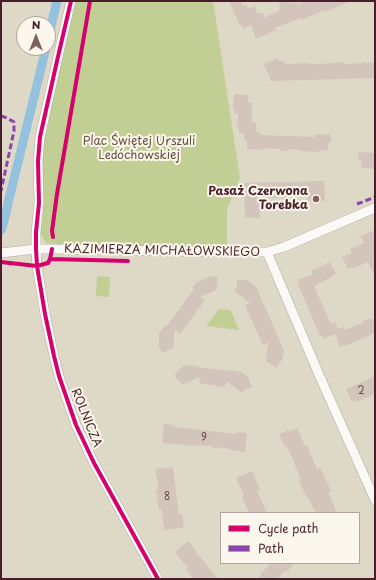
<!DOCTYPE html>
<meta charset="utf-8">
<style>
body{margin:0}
#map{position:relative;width:376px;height:580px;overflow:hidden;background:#ded9c6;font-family:"Playpen Sans",sans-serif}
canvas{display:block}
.frame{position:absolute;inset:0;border:2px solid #4a1f2b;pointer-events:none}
.legend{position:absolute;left:220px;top:512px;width:140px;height:52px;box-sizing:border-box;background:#fbf7ec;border:1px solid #b4a19f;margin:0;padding:5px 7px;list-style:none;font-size:12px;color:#4a1f2b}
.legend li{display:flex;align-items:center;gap:8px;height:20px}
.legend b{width:20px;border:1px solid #b4a19f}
.north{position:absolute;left:16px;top:16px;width:40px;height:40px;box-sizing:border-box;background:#fbf7ec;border:1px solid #b4a19f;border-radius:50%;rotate:0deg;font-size:11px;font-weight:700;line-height:16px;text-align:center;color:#4a1f2b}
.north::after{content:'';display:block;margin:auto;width:14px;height:18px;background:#7e6061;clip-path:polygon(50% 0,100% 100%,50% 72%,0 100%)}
</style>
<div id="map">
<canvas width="376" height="580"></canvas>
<div class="frame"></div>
<ul class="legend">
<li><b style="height:5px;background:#d6006c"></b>Cycle path</li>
<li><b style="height:5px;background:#8e44ad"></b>Path</li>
</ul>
<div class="north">N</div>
</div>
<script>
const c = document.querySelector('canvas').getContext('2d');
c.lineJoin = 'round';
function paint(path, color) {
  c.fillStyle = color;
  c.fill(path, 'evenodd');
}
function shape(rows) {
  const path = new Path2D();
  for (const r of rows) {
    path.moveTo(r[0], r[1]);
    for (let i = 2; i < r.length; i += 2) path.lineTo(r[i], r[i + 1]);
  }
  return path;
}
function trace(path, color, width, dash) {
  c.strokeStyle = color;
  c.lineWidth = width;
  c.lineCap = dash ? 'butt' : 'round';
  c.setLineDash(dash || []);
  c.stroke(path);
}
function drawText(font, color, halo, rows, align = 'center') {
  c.font = font + ' "Playpen Sans",sans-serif';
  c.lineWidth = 4;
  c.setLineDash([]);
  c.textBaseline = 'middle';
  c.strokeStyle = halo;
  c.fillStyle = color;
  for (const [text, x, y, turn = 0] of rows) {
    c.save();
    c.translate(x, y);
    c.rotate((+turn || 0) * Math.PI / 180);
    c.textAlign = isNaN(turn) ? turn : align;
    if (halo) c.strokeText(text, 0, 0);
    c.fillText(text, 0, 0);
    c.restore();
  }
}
paint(shape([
 [75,1,213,1,240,178,227,209,227,246,94,246,56,244,46,243,45,241,41,235,41,228,43,140],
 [97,276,110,277,109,297,96,296],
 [219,309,231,310,239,330,206,326]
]), '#c1ce94');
trace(shape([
 [48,39,57,1],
 [1,230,4,221,10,195,46,48]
]), '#93c1de', 9);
paint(shape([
 [229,1,242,1,242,6,246,4,248,8,255,6,257,13,264,13,263,18,279,11,280,1,302,4,301,1,351,1,325,12,324,10,302,20,301,18,275,28,276,30,256,39,251,25,243,29,242,25,240,26],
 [278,58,279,61,284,61,284,63,285,63,285,64,309,63,309,64,316,64,336,63,336,62,343,62,343,64,364,63,363,62,375,63,375,78,271,81,264,64],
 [234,94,248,95,248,103,252,103,252,122,256,122,256,132,260,132,260,135,315,137,316,134,331,135,331,142,328,142,328,151,319,150,319,152,302,151,302,150,287,149,287,151,280,151,280,149,265,148,265,150,247,149,247,141,244,141,244,133,239,133,239,128,237,128,238,114,234,114,235,109,233,109],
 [359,152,374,153,375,169,361,168,362,160,358,160],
 [324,181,325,201,307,201,307,197,260,198,260,218,245,218,244,183],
 [375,230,375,276,368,262,352,269,352,267,348,269,342,257,352,253,350,249,364,243,361,236],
 [330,262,336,274,332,276,332,277,314,286,331,324,335,322,338,329,343,327,345,330,362,323,362,321,372,318,375,325,375,333,345,346,344,345,340,347,335,334,324,339,322,335,320,336,298,285,299,284,298,280,313,274,311,271],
 [211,276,218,277,216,290,200,297,205,300,180,334,175,330,173,348,162,353,158,345,159,345,159,333,165,326,166,327,194,289,192,288,196,283],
 [237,280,247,280,256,287,284,350,282,360,276,368,269,363,266,362,268,342,263,345,245,305,250,303,234,291,237,288],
 [188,365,199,366,199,367,205,368,230,371,230,370,242,372,248,377,252,387,244,390,242,393,226,381,225,387,199,383,200,377,182,385,180,382,174,376,180,368],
 [375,376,375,394,357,402,357,400,352,402,346,389],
 [164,424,173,425,173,427,237,434,237,432,247,433,245,452,231,450,231,449,218,447,218,449,212,448,212,446,195,445,195,446,162,443],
 [297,428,305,446,307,445,317,469,320,467,331,491,328,492,337,513,316,513,308,497,307,498,299,481,301,480,293,460,287,446,285,447,279,434,289,430,290,431],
 [173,467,179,515,182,514,184,527,164,530,162,509,159,510,156,490,159,489,155,469],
 [252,471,260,490,257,491,267,513,249,513,242,497,244,496,236,478],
 [188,541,196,551,196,552,218,579,193,579,186,570,188,568,175,552],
 [270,563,294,563,287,572,285,571,278,579,257,579]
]), '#d3c5bb');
const minor = shape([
 [71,1,57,61,40,137,38,161,39,203,36,232,36,249,37,266,45,314,54,356,59,376,76,425,94,463,158,579],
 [267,252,320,377,375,500],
 [1,253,36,249,52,249,230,252,267,252,284,247,375,208]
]);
trace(minor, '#b1aaa0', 10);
trace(minor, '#faf9f6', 9);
trace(shape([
 [1,116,7,118,14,122,14,131,1,191],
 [357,204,375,197]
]), '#8e44ad', 3, [6, 3]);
trace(shape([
 [71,1,57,61,40,137,38,161,39,203,36,232,36,249,37,266,45,314,54,356,59,376,76,425,94,463,158,579],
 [53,237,52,231,57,194,90,1],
 [50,259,128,261],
 [1,262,37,266,48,263,50,259,52,249]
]), '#d6006c', 4);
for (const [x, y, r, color] of [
 [316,199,4,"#7e6061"]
]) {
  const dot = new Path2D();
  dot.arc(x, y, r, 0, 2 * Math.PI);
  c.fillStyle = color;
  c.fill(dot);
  trace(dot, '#fbf7ec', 1.5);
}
drawText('10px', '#6d4950', null, [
 ["2",361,391],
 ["9",204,438],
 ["8",167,497]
]);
drawText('12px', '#66513e', '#fbf7ec', [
 ["Plac Świętej Urszuli",139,142],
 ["Ledóchowskiej",139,156]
]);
drawText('bold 12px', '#4a1f2b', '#fbf7ec', [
 ["Pasaż Czerwona",308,192],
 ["Torebka",308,206]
], 'right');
drawText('12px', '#4a1f2b', '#fbf7ec', [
 ["KAZIMIERZA MICHAŁOWSKIEGO",162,251,1],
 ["ROLNICZA",86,418,68]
]);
</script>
